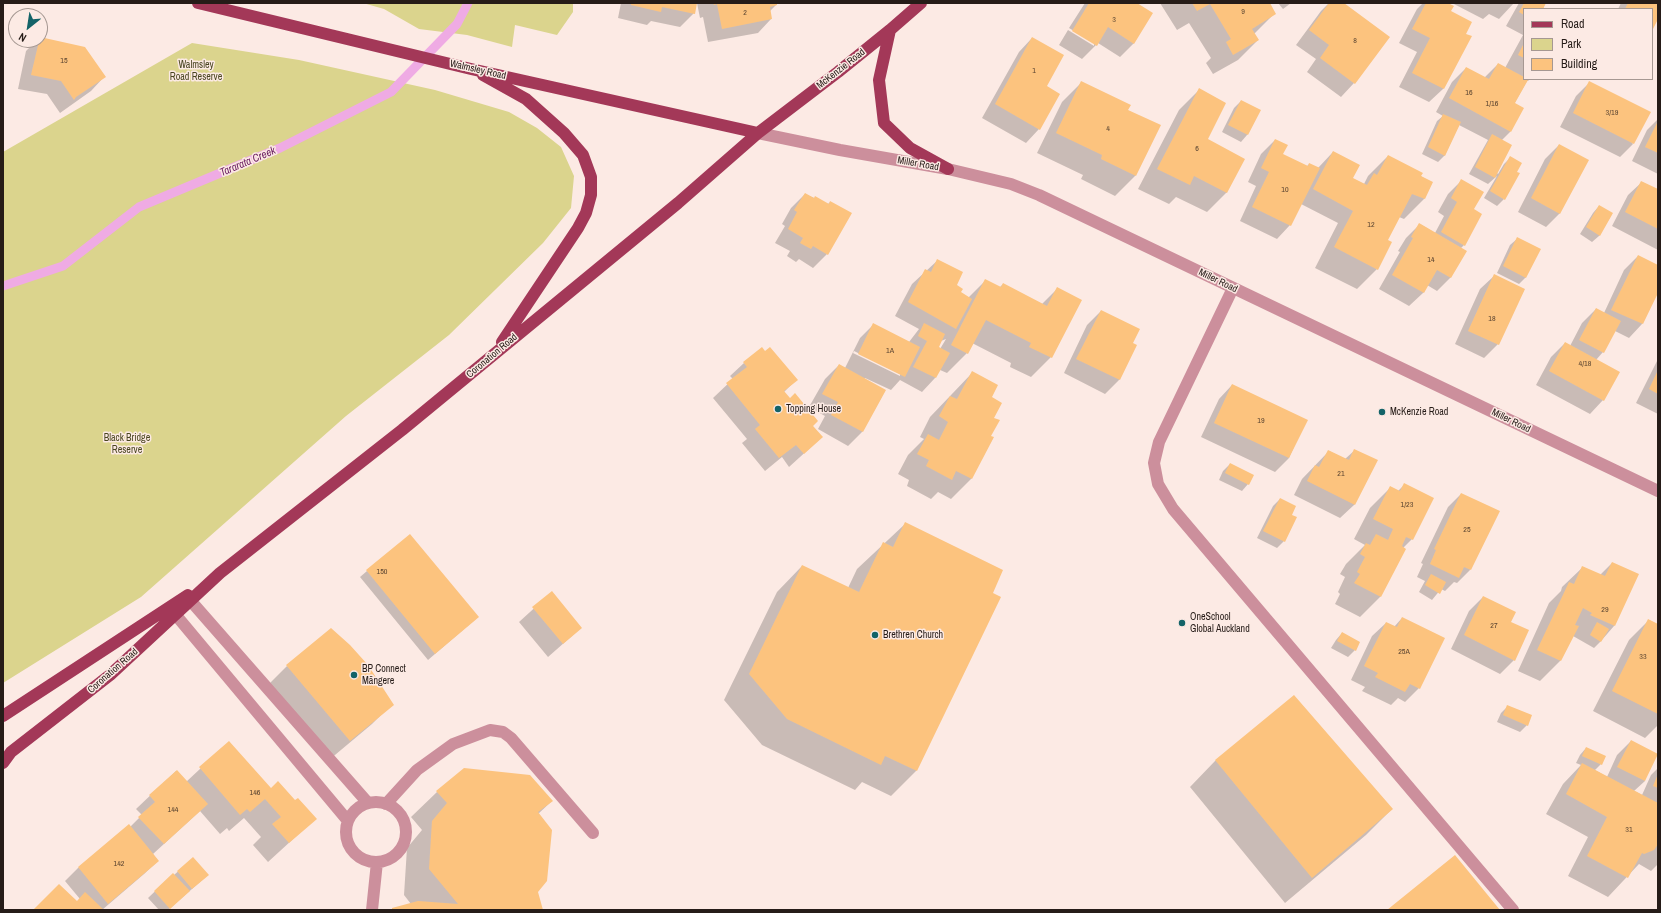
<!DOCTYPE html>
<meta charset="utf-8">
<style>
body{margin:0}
#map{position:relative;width:1661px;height:913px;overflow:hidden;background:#fceae4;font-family:"Archivo Narrow",sans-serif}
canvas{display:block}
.frame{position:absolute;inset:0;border:4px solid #261c18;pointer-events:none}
.legend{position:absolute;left:1523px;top:8px;width:130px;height:72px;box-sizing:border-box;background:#fceae4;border:1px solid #a69892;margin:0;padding:5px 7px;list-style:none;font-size:12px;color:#261c18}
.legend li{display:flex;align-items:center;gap:8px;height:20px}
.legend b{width:20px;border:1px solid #a69892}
.north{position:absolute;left:8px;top:8px;width:40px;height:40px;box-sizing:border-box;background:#fceae4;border:1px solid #a69892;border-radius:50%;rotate:210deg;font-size:11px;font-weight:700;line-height:16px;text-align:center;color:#261c18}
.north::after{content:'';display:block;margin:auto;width:14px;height:18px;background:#146368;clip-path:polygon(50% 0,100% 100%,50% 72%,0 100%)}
</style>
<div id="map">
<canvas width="1661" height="913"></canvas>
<div class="frame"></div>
<ul class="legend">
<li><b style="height:5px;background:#a33858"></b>Road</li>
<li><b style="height:11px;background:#dbd48d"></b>Park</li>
<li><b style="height:11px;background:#fcc37e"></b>Building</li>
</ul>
<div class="north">N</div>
</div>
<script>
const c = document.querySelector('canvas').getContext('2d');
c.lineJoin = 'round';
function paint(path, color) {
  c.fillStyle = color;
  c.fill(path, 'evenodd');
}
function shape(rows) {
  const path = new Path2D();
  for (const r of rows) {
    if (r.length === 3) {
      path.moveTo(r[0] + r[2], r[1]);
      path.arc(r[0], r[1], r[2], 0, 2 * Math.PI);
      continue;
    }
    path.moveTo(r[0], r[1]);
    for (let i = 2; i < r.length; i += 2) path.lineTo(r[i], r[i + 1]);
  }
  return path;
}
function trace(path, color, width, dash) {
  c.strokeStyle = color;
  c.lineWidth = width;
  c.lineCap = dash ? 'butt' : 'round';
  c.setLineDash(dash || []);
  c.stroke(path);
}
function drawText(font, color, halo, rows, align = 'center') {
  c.font = font + ' "Archivo Narrow",sans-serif';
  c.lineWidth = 3;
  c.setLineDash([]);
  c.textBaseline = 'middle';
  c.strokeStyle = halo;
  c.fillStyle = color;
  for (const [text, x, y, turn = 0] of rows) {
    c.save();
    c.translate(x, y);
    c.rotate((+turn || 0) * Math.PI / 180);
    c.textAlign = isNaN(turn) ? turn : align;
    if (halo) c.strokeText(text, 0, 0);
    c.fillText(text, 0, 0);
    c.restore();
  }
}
paint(shape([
 [363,3,573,3,573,12,557,35,515,25,512,47,467,35,419,29,384,9],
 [192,43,299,60,435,90,509,112,537,128,561,147,574,176,571,208,543,243,449,335,346,416,141,597,3,683,3,152]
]), '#dbd48d');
paint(shape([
 [621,3,696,3,694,13,680,27,651,21,647,25,618,18],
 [697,3,776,3,776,5,770,11,771,19,758,33,708,42,703,17,700,18],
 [1085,3,1136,3,1134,43,1120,57,1098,43,1082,59,1059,45,1068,30,1094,46,1094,43,1069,28],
 [1160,3,1269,3,1275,13,1254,34,1258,40,1238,60,1213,74,1206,63,1211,58,1189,23,1177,30],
 [1278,3,1291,3,1283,9],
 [1329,3,1342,3,1354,83,1341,97,1307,72,1316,59,1296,45,1321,11],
 [1423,3,1446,3,1449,11,1465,34,1470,37,1443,89,1429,102,1399,87,1417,52,1399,43,1417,9],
 [1452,3,1514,3,1499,19,1489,14,1483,19],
 [1519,3,1545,3,1543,9,1524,9,1524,79,1530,79,1528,81,1527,81,1514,104,1510,132,1502,140,1497,173,1498,174,1504,164,1511,157,1504,199,1497,206,1484,198,1497,176,1488,184,1469,174,1488,140,1459,125,1445,155,1438,162,1422,154,1437,121,1443,116,1436,112,1452,82,1466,68,1484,78,1498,64,1505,68,1523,35,1506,26],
 [1621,3,1658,3,1658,17,1652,29,1652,9,1618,9],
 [1032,38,1045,87,1039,129,1026,143,982,118,1019,52],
 [37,40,40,40,104,77,91,91,60,113,47,94,18,89,26,51],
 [1082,82,1127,110,1159,126,1135,176,1115,196,1081,179,1083,175,1037,153,1062,102],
 [1590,82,1633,144,1620,157,1560,127,1576,96],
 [1199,90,1206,140,1227,192,1207,212,1176,197,1169,204,1138,189,1179,110],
 [1241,101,1259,110,1247,135,1241,142,1222,132,1234,108],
 [1658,119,1658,174,1632,161,1647,130],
 [1275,140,1281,155,1306,167,1309,164,1318,168,1333,152,1352,179,1364,184,1368,176,1388,156,1432,183,1424,199,1404,219,1399,217,1387,240,1377,269,1357,289,1315,268,1338,223,1301,204,1290,225,1277,239,1240,221,1256,186,1248,182,1261,154],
 [1559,145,1560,213,1546,227,1518,212,1545,159],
 [1462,180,1473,210,1464,245,1461,248,1451,277,1437,291,1427,285,1423,293,1409,306,1379,289,1400,252,1398,251,1406,238,1420,224,1435,233,1444,216,1438,212,1448,194],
 [1642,182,1658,190,1658,250,1612,226,1628,195],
 [805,194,828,204,830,202,827,254,813,268,799,259,796,262,787,256,790,251,775,243,785,226,782,224,791,208],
 [1599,206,1612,214,1599,236,1592,242,1580,234,1593,213],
 [1517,239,1526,277,1519,284,1497,273,1510,245],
 [1638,256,1658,266,1658,291,1642,324,1629,338,1615,331,1603,352,1596,360,1603,400,1590,414,1536,385,1551,357,1565,343,1570,346,1582,323,1596,309,1604,313,1624,270],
 [938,260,960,292,968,298,985,281,999,288,1003,284,1042,304,1058,288,1051,357,1031,377,1010,367,1011,363,972,343,967,353,947,373,940,370,935,378,922,392,900,380,891,390,865,378,864,379,885,391,862,432,848,446,818,429,825,416,809,407,825,379,839,365,845,368,860,338,873,325,909,342,919,329,895,316,912,284],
 [946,339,940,349,937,348,941,341],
 [854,351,900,374,900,376,853,353],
 [1494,276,1524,290,1498,344,1484,358,1455,344,1480,289],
 [1101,311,1132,344,1136,345,1119,380,1105,394,1064,373,1087,325],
 [1658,359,1658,414,1636,403],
 [744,363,796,380,784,392,822,437,789,467,782,457,765,471,742,443,747,439,713,398,733,379,730,376],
 [973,372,990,398,993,418,990,436,993,438,971,479,951,499,938,492,931,499,907,486,909,480,898,474,908,455,924,439,920,437,930,417],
 [1232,385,1306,420,1289,458,1275,472,1201,437,1219,399],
 [1355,450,1376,461,1354,505,1340,518,1294,495,1302,479,1329,451,1345,459],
 [1230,464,1248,484,1242,491,1219,480,1223,471],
 [1404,485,1412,539,1403,548,1380,597,1360,617,1335,604,1340,594,1338,592,1345,577,1340,574,1346,564,1365,545,1354,539,1370,508,1390,488,1398,491],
 [1461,494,1470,570,1457,583,1454,582,1445,591,1441,589,1432,600,1419,592,1425,581,1417,577,1423,564,1421,563,1448,507],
 [1280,499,1291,515,1284,541,1277,548,1257,538,1273,506],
 [905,524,991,593,1000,597,916,771,891,796,862,782,855,790,762,745,724,700,777,592,802,566,848,588,857,569],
 [1612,563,1637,575,1614,626,1601,641,1594,648,1573,636,1560,661,1540,681,1518,671,1549,603,1561,591,1562,587,1583,567,1600,575],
 [367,571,478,617,428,660,360,577],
 [552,592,581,628,548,657,519,622],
 [1483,597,1510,622,1514,660,1500,674,1451,649,1469,611],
 [1402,618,1419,688,1405,702,1398,698,1391,705,1362,691,1365,687,1351,680,1372,636,1386,623,1394,627],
 [1649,620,1658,625,1658,725,1645,738,1593,711,1629,640],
 [1342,633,1355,650,1348,657,1331,648,1336,640],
 [287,666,392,704,372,724,329,760,267,686],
 [1294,697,1392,809,1366,835,1285,903,1190,787,1215,761],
 [1508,706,1527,725,1520,732,1497,722,1501,713],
 [1631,741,1645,781,1634,791,1642,795,1651,775,1658,768,1658,864,1651,871,1639,864,1608,897,1568,876,1588,837,1546,814,1563,784,1581,765,1576,763,1580,755,1586,748,1601,764,1595,770,1607,777,1617,755],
 [229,742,271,789,295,802,315,819,268,862,253,845,261,837,244,818,229,831,227,828,220,834,200,811,153,854,158,861,144,874,102,910,34,910,77,902,80,899,65,881,78,868,129,826,130,827,142,815,136,809,176,771,186,782],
 [437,792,552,801,538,814,536,891,542,910,392,910,411,904,404,895,407,848,422,830,411,817],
 [193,858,208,875,168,910,159,910,148,898,173,874,174,875]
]), '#0003');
trace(shape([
 [3,286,63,266,139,207,280,148,391,92,457,24,468,3]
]), '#efabe4', 9);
paint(shape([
 [631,3,697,3,695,14,662,7,661,12,631,5],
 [713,3,777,3,777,5,770,7,772,19,722,29,717,4,714,5],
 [1089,3,1137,3,1153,13,1134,44,1108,27,1097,46,1072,31],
 [1192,3,1270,3,1276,14,1252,29,1259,40,1233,55,1226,42,1231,39,1210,4,1197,11],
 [1329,3,1344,3,1390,37,1355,84,1320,58,1329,45,1309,30],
 [1426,3,1448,3,1454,6,1451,11,1472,22,1466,34,1472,36,1444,89,1412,73,1430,38,1412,29],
 [1524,3,1546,3,1543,9,1524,9,1524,15,1519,12],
 [1628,3,1658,3,1658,19,1652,31,1652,9,1625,9],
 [40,37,85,47,106,77,76,97,74,100,61,81,31,75],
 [1032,37,1064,55,1047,86,1060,94,1040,130,995,104],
 [1524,43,1524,58,1518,55],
 [1498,63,1524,77,1524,79,1528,80,1515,103,1524,108,1511,132,1449,98,1466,67,1489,79],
 [1081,81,1131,105,1128,110,1161,125,1136,176,1101,159,1102,155,1056,133],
 [1589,81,1651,112,1634,144,1573,113],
 [1199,88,1226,103,1208,139,1245,159,1227,193,1194,176,1190,185,1157,169],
 [1241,100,1261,110,1248,135,1228,125],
 [1443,114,1461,122,1445,156,1428,147],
 [1658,121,1658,153,1645,147],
 [1492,134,1512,145,1495,178,1475,167],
 [1275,139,1288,145,1283,154,1308,166,1309,163,1320,168,1291,226,1252,207,1269,172,1261,168],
 [1559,144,1589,160,1560,214,1531,198],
 [1333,151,1360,165,1353,178,1367,185,1374,173,1377,175,1388,155,1423,173,1421,176,1433,182,1425,199,1412,194,1388,240,1392,242,1378,270,1334,247,1353,211,1313,189],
 [1510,156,1522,163,1517,172,1520,173,1505,200,1490,191],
 [1461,179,1484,192,1474,209,1482,214,1465,246,1441,232,1457,202,1451,198],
 [1641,181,1658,189,1658,229,1625,212],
 [805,193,814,198,815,196,829,204,830,201,852,213,828,255,813,246,811,249,800,243,803,238,788,229,797,212,794,210],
 [1599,205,1613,213,1600,236,1586,227],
 [1419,223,1467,251,1451,278,1437,270,1424,293,1392,275,1413,238,1411,237],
 [1517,237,1541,249,1526,278,1503,266],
 [1638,255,1658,265,1658,293,1643,324,1611,310],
 [937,259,963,272,957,285,963,289,961,292,972,299,956,329,908,302,925,269,931,272],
 [1494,274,1525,289,1499,345,1468,331],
 [985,279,1001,287,1003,283,1047,306,1057,287,1082,300,1052,358,1029,347,1031,343,986,320,968,354,951,345],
 [1596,308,1621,321,1604,353,1579,340],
 [1101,310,1140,329,1133,343,1137,345,1120,380,1076,359],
 [873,323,920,347,905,377,858,354],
 [924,323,945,334,939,347,950,353,936,378,913,367,927,341,918,336],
 [1565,342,1620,372,1604,401,1549,371],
 [762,347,765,351,770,347,798,380,784,391,790,398,795,393,818,421,813,426,823,437,804,454,796,445,779,458,755,429,760,425,726,383,747,367,743,362],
 [839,364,886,390,863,432,831,415,838,402,822,394],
 [1658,370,1658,394,1649,389],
 [972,371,998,385,992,397,1002,403,994,418,1000,420,991,436,994,437,972,479,956,471,952,480,926,466,929,460,917,454,928,434,939,440,948,422,939,416,950,396,957,399],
 [1232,384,1308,420,1289,458,1214,423],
 [1354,449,1378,460,1355,505,1307,481,1315,465,1319,467,1328,450,1349,460],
 [1230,463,1254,475,1249,485,1225,473],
 [1404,483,1434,498,1413,540,1406,537,1402,546,1406,549,1381,597,1354,583,1360,574,1357,572,1365,557,1360,554,1366,543,1370,545,1376,534,1388,540,1393,529,1373,519,1390,486,1400,491],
 [1461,493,1500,511,1471,570,1464,567,1459,578,1430,564,1436,550,1434,549],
 [1280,498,1296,506,1292,515,1297,517,1285,542,1263,531],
 [905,522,1003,570,993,593,1001,597,917,771,885,756,881,765,787,719,749,674,802,565,859,592,883,542,893,547],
 [410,534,479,617,435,654,366,570],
 [1612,562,1639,574,1615,626,1590,615,1592,613,1583,608,1575,625,1579,626,1561,661,1537,650,1569,582,1574,584,1582,566,1605,576],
 [1431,574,1446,582,1440,594,1425,585],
 [552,591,582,628,563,644,532,607],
 [1483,596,1516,612,1511,622,1529,630,1515,661,1464,635],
 [1402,617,1445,638,1420,689,1410,684,1405,692,1375,677,1378,673,1364,666,1386,622,1397,627],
 [1648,619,1658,624,1658,714,1612,691],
 [1597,622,1609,629,1601,642,1590,635],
 [331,628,350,645,368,665,394,705,350,741,286,665],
 [1342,632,1360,642,1356,651,1337,641],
 [1294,695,1393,809,1312,878,1215,760],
 [1507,705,1532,715,1528,726,1503,715],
 [1631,740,1658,754,1645,781,1617,767],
 [229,741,271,788,278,781,295,800,298,798,317,819,289,843,272,824,281,817,265,799,250,812,247,809,240,815,199,767],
 [1586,747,1606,756,1602,765,1582,756],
 [1582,763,1658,803,1658,844,1654,850,1644,854,1642,853,1628,878,1587,856,1607,817,1566,794],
 [464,768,530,775,553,801,538,812,552,830,547,881,538,892,543,910,392,910,392,908,418,901,458,904,429,869,432,821,447,803,436,791],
 [177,770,208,804,164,844,138,817,155,802,149,795],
 [1658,774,1658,788,1653,786],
 [129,824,159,861,108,904,78,867],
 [1455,855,1500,910,1387,910],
 [193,857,209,875,192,889,177,871],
 [173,873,190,891,170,909,154,891],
 [59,884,77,901,85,892,104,910,33,910]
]), '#fcc37e');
trace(shape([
 [758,133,840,150,948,169,1011,184,1039,195,1658,491],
 [1233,288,1159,442,1154,463,1158,484,1173,509,1513,910],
 [190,600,368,803],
 [175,614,348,821],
 [376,832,30],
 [386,804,417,770,453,744,490,730,503,732,511,738,593,833],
 [372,910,377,862]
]), '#cc8f9c', 12);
trace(shape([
 [198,3,471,69,758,133],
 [890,30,879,80,884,123,910,148,948,169],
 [483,75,526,99,564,133,583,155,591,177,591,195,586,213,578,228,502,342],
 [3,716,188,595],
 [3,763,11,752,110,675,220,573,402,430,678,203,758,133,838,72,890,30,921,3]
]), '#a33858', 12);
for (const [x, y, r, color] of [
 [778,409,4,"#146368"],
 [1382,412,4,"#146368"],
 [1182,623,4,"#146368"],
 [875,635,4,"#146368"],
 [354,675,4,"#146368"]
]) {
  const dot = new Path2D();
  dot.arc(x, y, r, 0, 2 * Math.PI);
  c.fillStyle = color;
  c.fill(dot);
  trace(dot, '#fceae4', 1.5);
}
drawText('8px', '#5c4632', null, [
 ["9",1243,12],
 ["2",745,13],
 ["3",1114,20],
 ["8",1355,41],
 ["15",64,61],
 ["1",1034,71],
 ["16",1469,93],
 ["1/16",1492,104],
 ["3/19",1612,113],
 ["4",1108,129],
 ["6",1197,149],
 ["10",1285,190],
 ["12",1371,225],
 ["14",1431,260],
 ["18",1492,319],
 ["1A",890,351],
 ["4/18",1585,364],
 ["19",1261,421],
 ["21",1341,474],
 ["1/23",1407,505],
 ["25",1467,530],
 ["150",382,572],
 ["29",1605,610],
 ["27",1494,626],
 ["25A",1404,652],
 ["33",1643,657],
 ["146",255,793],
 ["144",173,810],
 ["31",1629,830],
 ["142",119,864]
]);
drawText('10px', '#494520', '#fceae4', [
 ["Walmsley",196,65],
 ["Road Reserve",196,77],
 ["Black Bridge",127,438],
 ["Reserve",127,450]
]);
drawText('10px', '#261c18', '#fceae4', [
 ["McKenzie Road",841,69,-38],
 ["Walmsley Road",478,70,13],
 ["Miller Road",918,164,10],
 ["Miller Road",1218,281,26],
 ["Coronation Road",492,356,-40],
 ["Miller Road",1511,421,26],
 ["Coronation Road",113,671,-41]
]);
drawText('10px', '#261c18', '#fceae4', [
 ["Topping House",786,409],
 ["McKenzie Road",1390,412],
 ["OneSchool",1190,617],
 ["Global Auckland",1190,629],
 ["Brethren Church",883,635],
 ["BP Connect",362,669],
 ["Māngere",362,681]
], 'left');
drawText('italic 11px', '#691b61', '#fceae4', [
 ["Tararata Creek",248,162,-23]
]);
</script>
